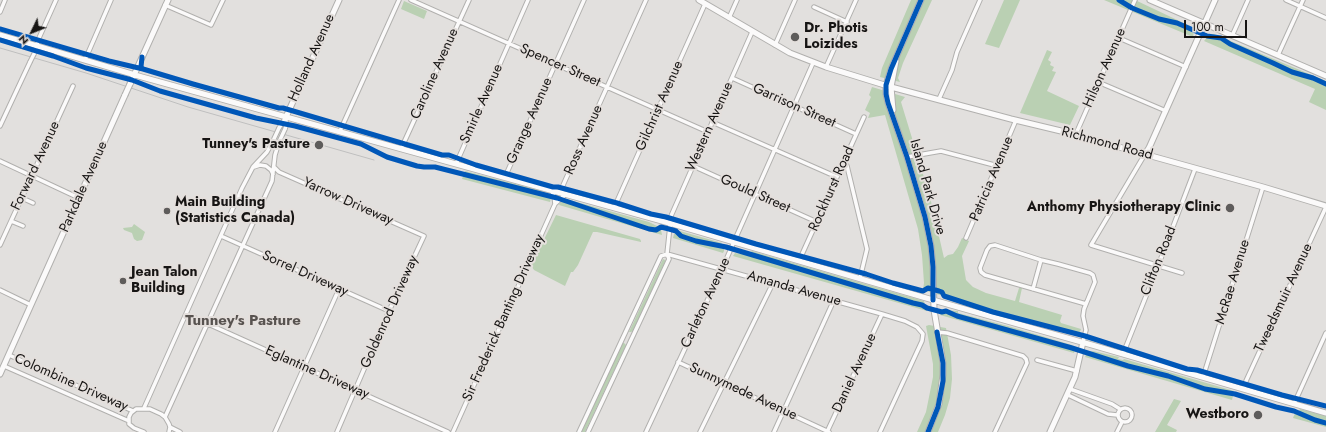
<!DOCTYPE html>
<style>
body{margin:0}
#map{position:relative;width:1326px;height:432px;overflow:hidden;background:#e2e0de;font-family:Jost,sans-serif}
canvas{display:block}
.north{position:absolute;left:12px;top:12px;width:40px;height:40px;-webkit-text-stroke:3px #e4dfdc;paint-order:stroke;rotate:227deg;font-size:11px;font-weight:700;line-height:16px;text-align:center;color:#171514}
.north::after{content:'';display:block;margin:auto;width:14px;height:18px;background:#171514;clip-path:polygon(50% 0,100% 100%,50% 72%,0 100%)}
.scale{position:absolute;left:1184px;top:20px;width:63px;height:18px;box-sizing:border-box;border:2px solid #171514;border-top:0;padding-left:5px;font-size:12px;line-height:14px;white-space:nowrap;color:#171514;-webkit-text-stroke:3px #e4dfdc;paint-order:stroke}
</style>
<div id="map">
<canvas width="1326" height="432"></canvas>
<div class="north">N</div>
<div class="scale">100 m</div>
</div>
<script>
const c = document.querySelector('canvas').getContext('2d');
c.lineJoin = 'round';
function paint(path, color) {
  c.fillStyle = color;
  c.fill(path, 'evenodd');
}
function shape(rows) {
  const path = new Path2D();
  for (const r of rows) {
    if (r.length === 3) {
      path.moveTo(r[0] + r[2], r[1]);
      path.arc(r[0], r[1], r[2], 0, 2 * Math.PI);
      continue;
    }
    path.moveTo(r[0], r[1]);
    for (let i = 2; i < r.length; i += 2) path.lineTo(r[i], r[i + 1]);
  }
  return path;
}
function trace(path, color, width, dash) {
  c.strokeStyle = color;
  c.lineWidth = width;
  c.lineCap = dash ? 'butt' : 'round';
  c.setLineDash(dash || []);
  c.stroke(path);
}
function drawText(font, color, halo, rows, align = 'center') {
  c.font = font + ' Jost,sans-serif';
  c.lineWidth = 4;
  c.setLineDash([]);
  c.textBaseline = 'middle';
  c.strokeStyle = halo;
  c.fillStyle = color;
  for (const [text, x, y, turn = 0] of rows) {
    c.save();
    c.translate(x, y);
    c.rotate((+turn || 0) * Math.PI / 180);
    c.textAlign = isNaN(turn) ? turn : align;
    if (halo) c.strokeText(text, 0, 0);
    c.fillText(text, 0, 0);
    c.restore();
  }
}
paint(shape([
 [911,0,932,0,903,63,898,78,900,82,880,77,882,68],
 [1004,0,1020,0,999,48,985,44],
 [1104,0,1135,0,1190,26,1194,32,1193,37],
 [404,1,427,11,424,19,401,9],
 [1210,34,1214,34,1326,81,1326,110,1309,102,1315,89,1204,41],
 [1047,50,1052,52,1048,60,1051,62,1050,65,1054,67,1052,71,1056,72,1047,91,1079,106,1070,125,1020,113],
 [872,87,905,97,901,102,930,197,944,258,948,255,953,254,958,247,962,238,969,241,962,256,966,280,973,287,986,293,1015,301,1019,288,1022,288,1019,302,1062,315,1060,321,1061,323,1081,329,1078,336,923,290,924,283,922,255,918,229,885,115,868,118,870,113,865,110,871,97,869,95],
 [465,171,539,190,547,193,551,198,550,202,462,179],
 [563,199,566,199,649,222,659,227,661,230,662,235,559,205],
 [556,215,640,239,641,241,641,242,597,232,593,232,578,265,573,272,571,272,565,286,534,270,532,267,532,264],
 [134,224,145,232,142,240,137,241,134,239,132,233,124,230,123,228,132,227],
 [680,231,722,243,720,248,724,249,724,251,723,253,673,238,674,234],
 [742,251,749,253,752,251,924,301,927,311,733,256,735,253,740,254],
 [663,259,665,260,665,262,633,331,631,332,629,332],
 [944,310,958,311,958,313,1008,326,1072,345,1075,349,1074,353,940,315],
 [929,325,946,328,951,355,952,379,950,398,945,415,938,432,917,432,926,412,933,377,933,364,926,326],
 [622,343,624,343,626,345,585,432,581,432],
 [1093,351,1119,357,1118,359,1123,360,1124,359,1234,391,1232,400,1085,357,1087,353],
 [1174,399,1181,401,1167,425,1177,430,1176,432,1155,432],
 [1300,409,1326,416,1326,427,1293,418,1295,413,1298,414]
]), '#bad0b3');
const street = shape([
 [411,0,708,132],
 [1286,0,1326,18],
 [165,5,211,25,223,0],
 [814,7,847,22],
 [0,12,5,0],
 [729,18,737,0],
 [1232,36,1248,0],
 [1119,38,1186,67],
 [775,45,795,0],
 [34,54,39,38,56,0],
 [1278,55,1303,0],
 [85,60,111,0],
 [826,67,856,0],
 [732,78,856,134],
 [1098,82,1166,111],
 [939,99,952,70,957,52,980,0],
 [712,122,837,177],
 [0,126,30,62],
 [279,128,286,117],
 [285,129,286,126,286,117],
 [340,131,399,0],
 [1075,136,1135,0],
 [401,149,469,0],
 [1145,154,1091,245,1182,273],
 [907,157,941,151,998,166],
 [0,161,79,198],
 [844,162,847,166,867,249,860,278],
 [456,164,528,0],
 [693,166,817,222],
 [254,167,260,165,266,166,271,170,273,174],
 [274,167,279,172,424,236,389,311,337,432],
 [505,177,584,0],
 [551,190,554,196,555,204],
 [560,192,646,0],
 [22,198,33,203],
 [614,208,705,4],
 [11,221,23,226],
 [221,236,389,311],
 [966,238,1016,120],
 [0,245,73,86],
 [667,254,882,314,905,321,917,327,923,334,922,341,880,432],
 [799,261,864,117],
 [1033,289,1041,260],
 [0,290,31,305],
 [186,314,448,432],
 [937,332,947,333,1023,356,1026,359,1027,363,995,432],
 [1083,342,1086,330,1083,316,1084,309,1095,282,1093,275,1090,273,1058,264,1041,260,995,245,990,246,987,250,980,268,981,272,985,275,1086,304],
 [1123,354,1158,266,1195,169],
 [9,355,133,411],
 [1037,360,1077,371],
 [678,362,829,432],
 [4,366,129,421],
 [1203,377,1263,187],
 [1070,389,1112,404,1120,409],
 [1244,389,1246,381,1326,207],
 [1068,395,1108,414,1117,415],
 [1294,404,1326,333],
 [1125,415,7],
 [144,408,242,188,253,167,267,152,273,141],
 [165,417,272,181,275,155,279,142],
 [170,427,180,432],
 [144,432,134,428,129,424,129,417,131,413,136,409,150,409,161,414,165,417,169,424,170,427,169,432],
 [275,432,339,289],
 [453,432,555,204,566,194],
 [579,432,661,256,667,254],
 [588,432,669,259,667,254,671,216,752,32],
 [646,432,722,269,813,63],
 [700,432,773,283],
 [774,432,834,300],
 [827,432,882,314],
 [1117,432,1122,422]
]);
const secondary = shape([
 [699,0,790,53,826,67,891,87,1011,119,1061,131,1263,187,1326,206],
 [921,0,891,69,886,85,886,94,888,103,907,157,925,217,931,246,933,267,934,310,943,363,943,375,939,404,928,432],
 [1150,0,1326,76],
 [0,35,142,77,669,223,933,300,1092,345,1326,413],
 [130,84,168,0],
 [893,110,891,87,896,61],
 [286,117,339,0],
 [1145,154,1149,148,1215,0],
 [0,374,125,95],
 [1050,432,1075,377,1083,342]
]);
trace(street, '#b1b0ae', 5.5);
trace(secondary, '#b1b0ae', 7);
trace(street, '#fbfafa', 3.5);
trace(secondary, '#fbfafa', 5);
trace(shape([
 [0,48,86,73,188,107,374,160]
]), '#bfbfbf', 1);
const streetBridge = shape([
 [30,62,34,54],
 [273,141,279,128],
 [279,142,285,129]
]);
const secondaryBridge = shape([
 [125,95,130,84]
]);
trace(streetBridge, '#b1b0ae', 5.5, []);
trace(secondaryBridge, '#b1b0ae', 7, []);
trace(streetBridge, '#fbfafa', 3.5);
trace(secondaryBridge, '#fbfafa', 5);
trace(shape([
 [921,0,891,69,886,85,886,94,888,103,907,157,925,217,931,246,933,267,933,300],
 [1119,0,1132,8,1159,19,1177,23,1207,36,1221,38,1230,44,1273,63,1292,72,1313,78,1326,84],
 [0,29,109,61,143,69],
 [0,40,53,56,86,68,132,80,160,91,256,118,295,126,361,144,387,157,417,166,424,167,435,167,557,198,649,229,656,230,661,227,669,229,676,231,681,236,696,241,726,247,913,303,922,305,927,308,942,312,946,311,957,316,1072,348,1128,366,1168,376,1205,389,1235,394,1276,407,1294,411,1315,420,1326,423],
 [142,57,141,67,143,69,193,84,279,108,283,108,442,155,449,155,476,165,553,187,558,187,617,203,651,214,666,217,756,244,866,274,893,283,923,291,928,288,939,291,942,292,944,296,993,312,1085,336,1187,369,1197,370,1282,395,1326,406],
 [928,432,938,407,943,381,943,363,937,332]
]), '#0057b8', 5);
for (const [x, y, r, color] of [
 [795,37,5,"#5e5c5b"],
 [319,145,5,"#5e5c5b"],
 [1230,208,5,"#5e5c5b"],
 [167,211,4,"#5e5c5b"],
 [123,281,4,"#5e5c5b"],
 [1258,415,5,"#5e5c5b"]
]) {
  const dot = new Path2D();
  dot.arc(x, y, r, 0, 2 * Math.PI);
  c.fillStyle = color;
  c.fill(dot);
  trace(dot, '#e4dfdc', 1.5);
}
drawText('bold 14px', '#171514', '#e4dfdc', [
 ["Dr. Photis",804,29],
 ["Loizides",804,45],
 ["Tunney's Pasture",310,145,"right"],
 ["Main Building",175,203],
 ["(Statistics Canada)",175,219],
 ["Anthomy Physiotherapy Clinic",1221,208,"right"],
 ["Jean Talon",131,273],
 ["Building",131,289],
 ["Westboro",1249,415,"right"]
], 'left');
drawText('14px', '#171514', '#e4dfdc', [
 ["Holland Avenue",312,58,-66],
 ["Spencer Street",560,66,24],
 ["Hilson Avenue",1105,68,-66],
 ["Caroline Avenue",435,74,-66],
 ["Smirle Avenue",482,104,-66],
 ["Gilchrist Avenue",660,106,-66],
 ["Garrison Street",794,106,24],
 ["Grange Avenue",530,121,-66],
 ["Western Avenue",710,127,-66],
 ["Ross Avenue",584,140,-66],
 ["Richmond Road",1107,144,15],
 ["Forward Avenue",36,166,-65],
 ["Patricia Avenue",992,179,-67],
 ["Parkdale Avenue",84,187,-66],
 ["Island Park Drive",927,187,74],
 ["Rockhurst Road",832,189,-66],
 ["Gould Street",755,194,24],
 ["Yarrow Driveway",348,202,24],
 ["Clifton Road",1159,261,-68],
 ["Sorrel Driveway",305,274,24],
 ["McRae Avenue",1233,282,-73],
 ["Amanda Avenue",794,289,16],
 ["Tweedsmuir Avenue",1284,298,-65],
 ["Carleton Avenue",706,303,-65],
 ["Goldenrod Driveway",390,312,-66],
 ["Sir Frederick Banting Driveway",504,318,-66],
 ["Eglantine Driveway",317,373,24],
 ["Daniel Avenue",855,373,-65],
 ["Colombine Driveway",71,383,24],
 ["Sunnymede Avenue",743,392,25]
]);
drawText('bold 15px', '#585350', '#e4dfdc', [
 ["Tunney's Pasture",243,321]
]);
</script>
